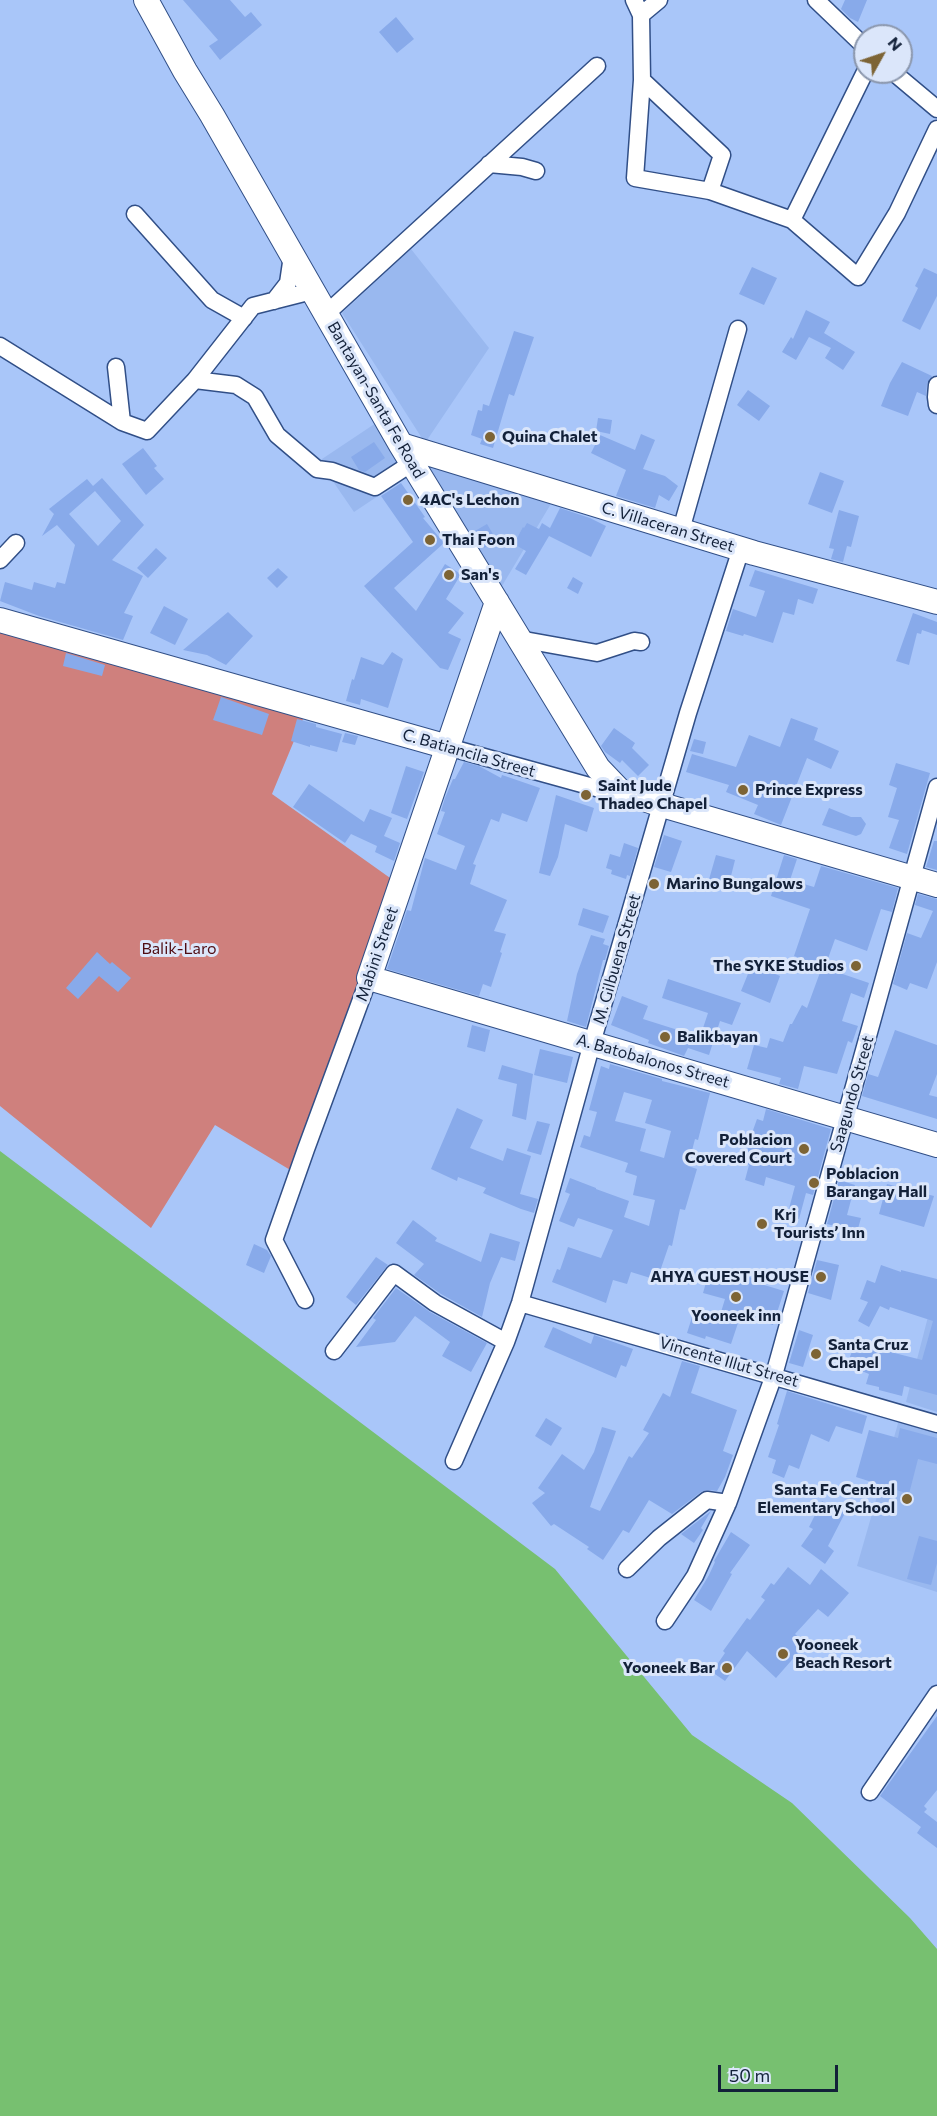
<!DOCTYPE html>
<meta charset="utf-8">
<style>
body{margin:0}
#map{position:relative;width:937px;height:2116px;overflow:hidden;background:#a9c6f9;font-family:Commissioner,sans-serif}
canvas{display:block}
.north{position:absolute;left:853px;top:24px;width:60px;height:60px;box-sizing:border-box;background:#dbe6fa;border:2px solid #8b97ad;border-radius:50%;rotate:50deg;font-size:16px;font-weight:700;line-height:24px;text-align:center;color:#132139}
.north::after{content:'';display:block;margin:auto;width:21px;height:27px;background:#7d6435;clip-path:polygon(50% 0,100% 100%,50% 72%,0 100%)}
.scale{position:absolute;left:718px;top:2065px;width:120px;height:27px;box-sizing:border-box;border:3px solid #132139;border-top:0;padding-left:8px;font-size:18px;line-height:21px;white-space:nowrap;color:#132139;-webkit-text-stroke:4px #dbe6fa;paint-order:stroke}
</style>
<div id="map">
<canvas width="937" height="2116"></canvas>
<div class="north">N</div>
<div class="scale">50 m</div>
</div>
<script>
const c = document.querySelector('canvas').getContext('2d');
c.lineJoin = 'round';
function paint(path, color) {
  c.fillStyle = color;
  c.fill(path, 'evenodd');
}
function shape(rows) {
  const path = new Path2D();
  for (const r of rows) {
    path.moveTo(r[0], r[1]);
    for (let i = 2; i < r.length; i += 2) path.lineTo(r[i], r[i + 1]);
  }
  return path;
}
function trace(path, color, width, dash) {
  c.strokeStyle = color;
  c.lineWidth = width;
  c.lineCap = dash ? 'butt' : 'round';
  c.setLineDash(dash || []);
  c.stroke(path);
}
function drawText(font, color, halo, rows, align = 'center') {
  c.font = font + ' Commissioner,sans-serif';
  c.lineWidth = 6;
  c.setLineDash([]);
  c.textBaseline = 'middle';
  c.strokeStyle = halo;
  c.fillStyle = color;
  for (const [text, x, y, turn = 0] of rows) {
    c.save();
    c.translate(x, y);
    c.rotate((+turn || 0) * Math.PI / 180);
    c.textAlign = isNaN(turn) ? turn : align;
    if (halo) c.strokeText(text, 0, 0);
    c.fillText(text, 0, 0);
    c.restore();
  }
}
paint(shape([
 [411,249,489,348,425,443,342,313],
 [379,421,414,472,354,512,319,461],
 [427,462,552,502,499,591],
 [937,1282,937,1412,906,1402],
 [899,1420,937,1431,937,1592,857,1566]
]), '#99b8ef');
paint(shape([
 [0,623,308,707,272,794,400,885,297,1174,215,1125,151,1228,0,1106]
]), '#cf807d');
paint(shape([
 [0,1151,555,1569,692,1735,792,1803,910,1918,937,1949,937,2116,0,2116]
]), '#77c070');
paint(shape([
 [183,0,230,0,245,17,251,12,262,25,220,60,209,46,218,40],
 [845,0,867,0,858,22,850,18,841,9],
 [396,17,414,39,397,53,379,32],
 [752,267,777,278,764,305,739,294],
 [924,268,937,274,937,296,920,330,902,321,918,288,915,286],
 [806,310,830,322,824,333,855,352,843,370,825,358,831,348,809,337,796,360,782,352,791,337,793,339],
 [514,331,534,337,514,396,509,394,493,448,480,444,482,439,471,435,478,410,482,411,483,404,489,406],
 [902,362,932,376,927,384,926,396,917,392,908,416,881,406,890,383],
 [748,390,770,406,759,421,737,405],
 [598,418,612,420,610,434,596,431],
 [641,434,655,440,643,469,665,476,678,486,669,501,659,495,655,508,616,496,626,470,591,453,600,435,635,450],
 [374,442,385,458,365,472,359,470,351,457],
 [143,448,157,466,154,468,164,479,146,495,122,464],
 [820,472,844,481,832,513,808,504],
 [102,478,144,525,112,560,143,576,124,613,133,616,123,640,39,616,0,601,5,582,32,590,34,582,55,588,57,582,65,584,75,545,57,525,42,536,54,514,49,509,87,479,93,486],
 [95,491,121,521,98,546,69,514],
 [401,483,425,517,423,518,444,543,394,588,416,611,445,564,461,574,446,599,464,613,448,633,461,639,448,670,440,668,364,586,413,542,381,496],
 [560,508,590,518,606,526,591,557,549,536,526,575,515,569,526,551,514,544,523,527,524,528,527,523,539,529,542,523,550,528],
 [839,510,859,516,851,547,847,546,843,562,831,559,834,549,829,548],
 [487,524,497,541,484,548,475,531],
 [156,548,167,558,148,578,137,568],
 [278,568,288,577,277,588,267,578],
 [755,570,818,589,813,604,798,599,794,615,783,612,773,643,744,634,743,636,726,631,733,609,756,617,765,591,749,586],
 [573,577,583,583,578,594,567,588],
 [164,606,188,619,175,645,150,633],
 [228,612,253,636,226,665,207,655,183,650],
 [913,613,937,622,937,635,922,630,921,634,917,633,909,665,896,661],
 [392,652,403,659,388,708,361,699,360,705,346,701,352,679,354,680,361,657,383,665],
 [66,653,105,665,102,676,63,666],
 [221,697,269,714,262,735,213,720],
 [791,718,818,728,814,740,839,751,831,769,807,758,781,825,754,814,758,805,726,792,729,785,686,772,692,754,736,767,749,735,780,747],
 [297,719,316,724,316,727,342,734,337,752,310,745,310,747,291,741],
 [614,728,635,743,632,748,649,765,638,776,622,760,620,763,605,752,601,746],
 [345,733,358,736,355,745,342,742],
 [694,739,706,742,703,754,690,751],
 [464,762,479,766,501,778,502,775,540,788,527,822,502,813,499,822,491,819,473,864,476,865,470,884,507,900,494,931,506,934,500,952,502,953,491,987,483,984,479,996,387,969,407,910,411,911,425,858,456,870,465,846,437,834,445,812,441,811,445,798,453,779,455,779],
 [896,763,930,773,907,854,889,848,899,820,888,817,897,788,889,785],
 [406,766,424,772,407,819,391,813],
 [309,784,364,822,370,809,392,818,384,836,400,843,394,861,375,852,377,846,351,834,345,843,293,807],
 [556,795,594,808,587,832,565,824,558,857,550,876,539,873],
 [829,808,851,817,861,817,866,824,861,834,856,836,822,825],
 [664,835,682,841,671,872,654,867],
 [934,841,937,841,937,870,926,867],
 [624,843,638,848,630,876,627,875,626,879,611,874,612,870,606,868,610,854,620,857],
 [716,855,735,860,728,888,708,883],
 [784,855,797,859,790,880,814,887,821,866,898,888,892,912,881,909,867,951,835,939,825,967,794,956,810,909,771,896],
 [918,894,937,899,937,962,927,989,910,983,907,990,893,984,907,933,921,938,933,911,915,905],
 [583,908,609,916,603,933,578,925],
 [591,935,605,939,603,944,609,946,605,960,603,960,586,1027,567,1021,577,974],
 [97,952,110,964,112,962,131,978,118,992,99,976,78,999,66,988],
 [752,964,780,976,770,1003,741,991],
 [822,967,869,983,864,998,851,993,842,1021,858,1026,852,1043,848,1041,837,1074,804,1066,798,1089,779,1084,781,1078,747,1069,754,1045,767,1048,770,1038,783,1042,790,1024,792,1024,802,1005,807,1008],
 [668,979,741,1003,732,1025,720,1021,709,1055,688,1048,684,1056,648,1043,649,1040,611,1025,622,996,648,1006,643,1019,700,1037,708,1013,662,998],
 [472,1025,490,1030,485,1052,467,1047],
 [895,1030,937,1045,937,1074,929,1095,937,1097,937,1119,862,1096,868,1074,878,1077],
 [540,1049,573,1057,567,1083,534,1075],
 [610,1064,662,1079,662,1081,710,1093,698,1140,695,1139,688,1166,697,1169,685,1210,680,1209,672,1246,669,1245,657,1280,631,1272,627,1284,613,1280,606,1303,552,1282,557,1269,560,1270,568,1247,601,1258,613,1230,578,1218,574,1227,559,1221,570,1194,565,1192,570,1178,596,1188,596,1189,629,1201,624,1217,649,1226,655,1200,633,1195,637,1176,625,1172,628,1163,580,1147,584,1135,590,1137,597,1112,589,1110,601,1066,609,1069],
 [624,1092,652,1100,645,1123,671,1131,664,1158,640,1151,646,1129,615,1121],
 [502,1065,533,1074,526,1120,512,1116,517,1084,498,1079],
 [457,1108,483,1120,470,1148,503,1161,507,1148,531,1156,520,1194,538,1199,534,1213,521,1209,483,1193,486,1188,458,1177,457,1181,431,1169],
 [766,1109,831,1129,813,1195,806,1193,799,1219,787,1216,795,1186,766,1177,764,1186,745,1180,749,1165,744,1163,752,1133,757,1119,763,1121],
 [537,1121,550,1124,541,1155,527,1151],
 [839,1180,855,1185,847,1215,861,1218,857,1232,827,1224],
 [887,1184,934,1196,924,1227,879,1214],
 [413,1220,437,1238,435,1241,481,1262,490,1233,520,1242,515,1261,501,1257,490,1283,482,1317,441,1294,414,1275,424,1264,396,1243],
 [254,1244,267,1250,271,1256,264,1273,246,1265],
 [376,1257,388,1265,356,1305,346,1297],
 [817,1260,839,1265,831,1300,808,1293],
 [881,1265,901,1272,901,1270,937,1279,937,1395,904,1386,902,1396,879,1390,879,1387,866,1384,869,1374,847,1365,855,1343,922,1360,933,1321,890,1307,889,1310,880,1306,869,1327,858,1321,868,1302,860,1299,867,1280,875,1283],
 [709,1272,732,1279,734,1272,752,1278,751,1281,784,1291,773,1325,741,1314,731,1344,706,1336,705,1339,687,1333,693,1314,718,1322,725,1299,703,1293],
 [396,1288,430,1312,487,1343,471,1372,442,1356,450,1342,415,1316,395,1342,356,1347,376,1320,373,1318],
 [553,1327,591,1344,594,1335,633,1349,626,1367,621,1365,616,1378,544,1347],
 [799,1330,813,1335,803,1367,789,1363],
 [682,1361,700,1366,691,1393,737,1410,723,1451,733,1455,725,1477,717,1491,708,1490,701,1492,672,1514,649,1500,629,1533,623,1530,603,1560,587,1549,589,1547,554,1524,551,1526,532,1503,545,1493,538,1488,562,1454,584,1470,594,1452,602,1427,616,1431,590,1507,600,1511,629,1456,632,1458,649,1433,643,1430,663,1393,670,1397],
 [787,1391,867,1416,862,1434,836,1426,829,1442,811,1434,799,1469,789,1465,784,1478,772,1473,776,1460,768,1457,779,1425,777,1424],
 [546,1418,562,1428,551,1446,535,1436],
 [900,1428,937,1438,937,1464,918,1459,909,1494,856,1477,869,1430,898,1438],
 [822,1501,845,1513,828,1546,834,1551,825,1564,801,1546,813,1529,809,1527],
 [711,1511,701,1528,703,1530,694,1543,681,1534],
 [731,1532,750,1545,730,1573,732,1574,711,1611,694,1600,709,1575,715,1562,714,1561],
 [919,1536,937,1541,937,1563,931,1585,907,1579],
 [788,1567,810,1585,821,1569,849,1593,828,1617,818,1609,795,1634,806,1644,776,1678,747,1651,725,1681,712,1672,725,1653,723,1651,747,1618,750,1620,765,1600,761,1597,771,1583,774,1585],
 [937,1716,937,1790,924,1806,927,1809,924,1812,937,1822,937,1848,917,1833,921,1827,880,1796]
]), '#88aaea');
const street = shape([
 [634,0,641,15,642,80,635,178,710,191,792,220,858,277,897,213,937,129],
 [816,0,865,47],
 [641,15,659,0],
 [893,72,937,109],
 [642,80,722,155,710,191],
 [489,164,522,167,536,171],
 [135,214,212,300,244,318],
 [792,220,865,72],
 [274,301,288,283,292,256],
 [326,314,597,66],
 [0,346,122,422,147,431,195,380,253,306,312,291],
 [116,367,122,422],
 [195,380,236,385,255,397,277,435,317,469,332,471,375,487,412,463],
 [937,385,936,397,937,405],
 [681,530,738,329],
 [0,560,16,543],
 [519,639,597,653,634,641,641,642],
 [448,747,600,789,620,791],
 [305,1300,274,1240,306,1149,369,978],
 [520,1303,937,1424],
 [334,1351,394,1273,435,1303,506,1342],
 [454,1461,506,1342,520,1303,592,1043,688,713,741,549],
 [627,1569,659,1538,707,1500,728,1503],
 [665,1621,695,1576,728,1503,774,1375,937,787],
 [870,1792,937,1694]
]);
const secondary = shape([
 [146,0,185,71,212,115,401,445,598,768,620,791,662,805,937,885],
 [401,445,754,553,937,602],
 [497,602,369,978,937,1145],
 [0,620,448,747]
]);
trace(street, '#314f87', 19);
trace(secondary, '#314f87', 26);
trace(street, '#fff', 16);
trace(secondary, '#fff', 24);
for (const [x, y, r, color] of [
 [490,437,6,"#7d6435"],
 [408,500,6,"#7d6435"],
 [430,540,6,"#7d6435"],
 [449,575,6,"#7d6435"],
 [743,790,6,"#7d6435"],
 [586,795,6,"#7d6435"],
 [654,884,6,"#7d6435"],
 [856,966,6,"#7d6435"],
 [665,1037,6,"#7d6435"],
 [804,1149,6,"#7d6435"],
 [814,1183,6,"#7d6435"],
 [762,1224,6,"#7d6435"],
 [821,1277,6,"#7d6435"],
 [736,1297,6,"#7d6435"],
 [816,1354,6,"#7d6435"],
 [907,1499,6,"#7d6435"],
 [783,1654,6,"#7d6435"],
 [727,1668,6,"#7d6435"]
]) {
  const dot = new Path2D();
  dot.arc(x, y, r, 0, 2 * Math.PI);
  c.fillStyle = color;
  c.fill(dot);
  trace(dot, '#dbe6fa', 2);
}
drawText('16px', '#132139', '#dbe6fa', [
 ["Bantayan-Santa Fe Road",376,400,60],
 ["C. Villaceran Street",668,527,17],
 ["C. Batiancila Street",469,753,16],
 ["Mabini Street",377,954,-71],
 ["M. Gilbuena Street",617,959,-74],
 ["A. Batobalonos Street",653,1061,16],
 ["Saagundo Street",852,1094,-74],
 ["Vincente Illut Street",729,1362,16]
]);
drawText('bold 16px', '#132139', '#dbe6fa', [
 ["Quina Chalet",502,437],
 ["4AC's Lechon",420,500],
 ["Thai Foon",442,540],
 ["San's",461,575],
 ["Saint Jude",598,786],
 ["Thadeo Chapel",598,804],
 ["Prince Express",755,790],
 ["Marino Bungalows",666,884],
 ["The SYKE Studios",844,966,"right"],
 ["Balikbayan",677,1037],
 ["Poblacion",792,1140,"right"],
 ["Covered Court",792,1158,"right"],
 ["Poblacion",826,1174],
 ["Barangay Hall",826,1192],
 ["Krj",774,1215],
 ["Tourists’ Inn",774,1233],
 ["AHYA GUEST HOUSE",809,1277,"right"],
 ["Yooneek inn",736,1316,"center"],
 ["Santa Cruz",828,1345],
 ["Chapel",828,1363],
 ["Santa Fe Central",895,1490,"right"],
 ["Elementary School",895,1508,"right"],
 ["Yooneek",795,1645],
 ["Beach Resort",795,1663],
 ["Yooneek Bar",715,1668,"right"]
], 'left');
drawText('16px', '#4f0c12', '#dbe6fa', [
 ["Balik-Laro",179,949]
]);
</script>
